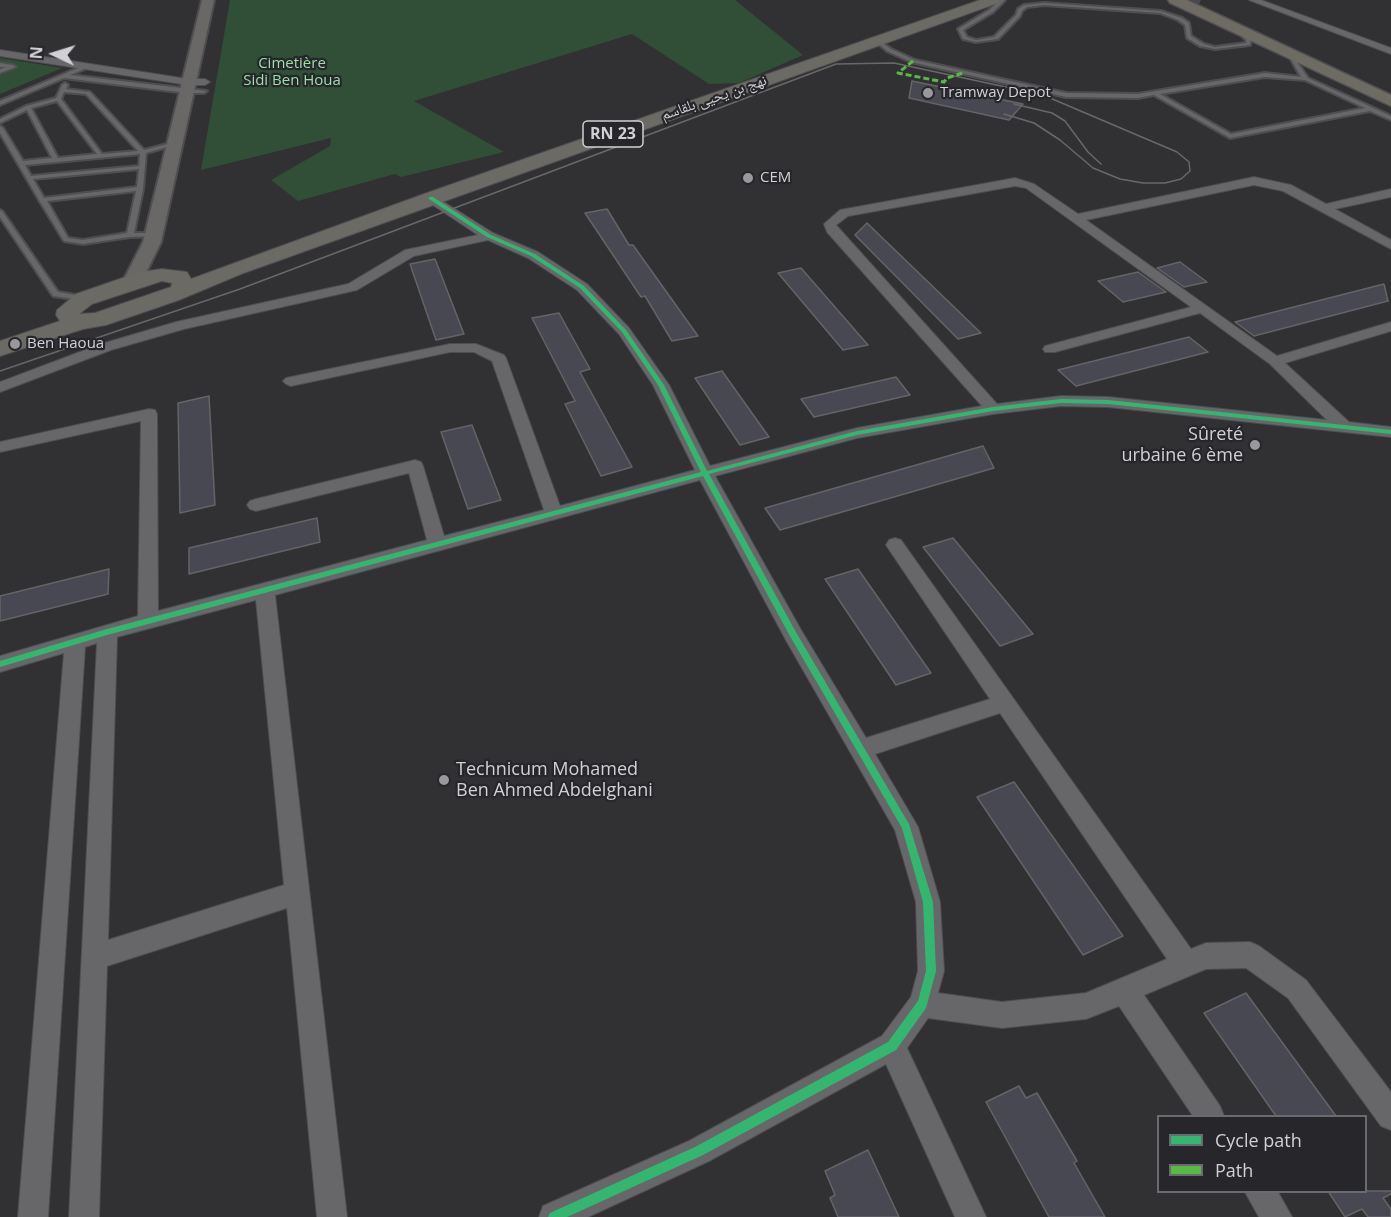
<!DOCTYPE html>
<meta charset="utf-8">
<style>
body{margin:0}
#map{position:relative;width:1391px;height:1217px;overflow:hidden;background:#313134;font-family:"Open Sans",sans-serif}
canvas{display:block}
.legend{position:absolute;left:1157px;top:1115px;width:210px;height:78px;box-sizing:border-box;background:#26262b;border:2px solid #6a6a6f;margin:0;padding:8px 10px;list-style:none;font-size:18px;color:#d1d1d5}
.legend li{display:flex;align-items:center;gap:12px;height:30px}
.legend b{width:30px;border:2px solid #6a6a6f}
.north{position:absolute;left:24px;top:24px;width:60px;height:60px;-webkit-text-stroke:4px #26262b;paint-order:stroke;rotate:274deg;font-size:16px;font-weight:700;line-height:24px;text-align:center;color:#d1d1d5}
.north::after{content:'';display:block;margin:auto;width:21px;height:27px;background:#d1d1d5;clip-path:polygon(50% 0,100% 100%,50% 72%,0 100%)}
</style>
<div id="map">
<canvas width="1391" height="1217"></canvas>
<ul class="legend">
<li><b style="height:8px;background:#33b770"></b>Cycle path</li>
<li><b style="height:8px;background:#58b947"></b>Path</li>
</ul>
<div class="north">N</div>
</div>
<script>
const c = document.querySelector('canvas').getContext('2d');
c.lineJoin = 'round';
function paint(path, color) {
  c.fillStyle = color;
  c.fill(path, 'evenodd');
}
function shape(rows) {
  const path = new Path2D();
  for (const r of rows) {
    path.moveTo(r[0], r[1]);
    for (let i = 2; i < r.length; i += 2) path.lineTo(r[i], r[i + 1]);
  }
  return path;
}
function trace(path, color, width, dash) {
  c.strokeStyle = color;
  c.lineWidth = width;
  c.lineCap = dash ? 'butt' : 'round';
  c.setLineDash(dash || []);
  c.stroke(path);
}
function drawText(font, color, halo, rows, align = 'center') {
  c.font = font + ' "Open Sans","Noto Naskh Arabic",sans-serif';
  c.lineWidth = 4.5;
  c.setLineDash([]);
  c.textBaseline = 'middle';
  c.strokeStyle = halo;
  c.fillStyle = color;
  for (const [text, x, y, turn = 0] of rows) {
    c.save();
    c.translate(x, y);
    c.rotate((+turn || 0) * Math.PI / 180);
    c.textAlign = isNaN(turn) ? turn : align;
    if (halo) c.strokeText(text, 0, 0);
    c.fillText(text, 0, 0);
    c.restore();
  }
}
paint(shape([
 [230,0,735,0,803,55,739,83,709,84,632,34,414,101,504,152,401,177,395,174,298,201,271,180,330,146,331,138,201,170],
 [0,58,62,68,0,94]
]), '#314e37');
const building = shape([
 [912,81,1023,104,1009,120,909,98,912,81],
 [607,209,629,245,633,245,698,336,672,341,645,296,641,297,585,213,607,209],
 [867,223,981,333,958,339,855,235,867,223],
 [435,259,464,334,436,340,410,264,435,259],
 [1180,262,1207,282,1184,287,1157,268,1180,262],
 [801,268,868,345,843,350,778,273,801,268],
 [1138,272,1166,292,1123,302,1098,281,1138,272],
 [1384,284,1388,301,1254,336,1235,322,1384,284],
 [559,313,590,369,580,372,632,467,601,476,565,404,575,401,532,318,559,313],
 [1189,337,1208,352,1076,386,1058,370,1189,337],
 [722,371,769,437,740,445,695,378,722,371],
 [896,377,910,395,814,417,801,399,896,377],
 [209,396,215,505,180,513,178,403,209,396],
 [472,425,501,500,468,509,441,432,472,425],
 [983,446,994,468,780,530,765,508,983,446],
 [317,518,320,542,189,574,189,548,317,518],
 [953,538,1033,634,1000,646,923,547,953,538],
 [109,569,108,594,0,621,0,596,109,569],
 [858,569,931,673,896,685,825,579,858,569],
 [1014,782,1123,936,1083,955,977,797,1014,782],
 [1246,993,1336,1116,1276,1116,1204,1013,1246,993],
 [1019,1086,1026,1098,1037,1093,1077,1161,1074,1163,1105,1217,1049,1217,986,1102,1019,1086],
 [868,1150,899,1217,838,1217,830,1198,835,1195,825,1171,868,1150],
 [1328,1191,1391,1191,1391,1194,1383,1198,1391,1209,1391,1217,1368,1217,1362,1209,1345,1217,1328,1191]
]);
paint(building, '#484852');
trace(building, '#646467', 1.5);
trace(shape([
 [1191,0,1199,4]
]), '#49494c', 16, [16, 8]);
const service = shape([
 [1000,0,1005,0,993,12,963,30,967,37,976,40,994,37,1016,15,1018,9,1024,5,1044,3,1161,11,1182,18,1189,23,1191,36,1204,44,1215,47,1246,43,1246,40,1237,31,1239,30,1251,40,1250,45,1215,49,1200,46,1187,38,1185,25,1178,20,1160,13,1044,5,1027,7,1022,11,1020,16,998,39,976,42,963,39,958,29,989,10,1000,0],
 [878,40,891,49,915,60,1066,93,1138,94,1265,73,1301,77,1289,56,1292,54,1308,78,1391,116,1391,120,1370,111,1230,138,1154,95,1138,98,1066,97,911,62,887,51,876,42,878,40],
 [1265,77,1305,80,1365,108,1231,134,1160,94,1265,77],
 [0,63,13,65,16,67,0,73,0,69,6,67,0,67,0,63],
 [85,65,87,68,70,75,207,91,204,93,187,93,64,78,0,105,0,101,85,65],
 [65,83,68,85,66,89,90,92,144,150,175,142,178,144,146,153,143,189,134,233,153,233,156,235,155,236,130,237,83,244,64,241,39,200,0,133,0,126,3,128,23,161,52,158,27,110,0,123,0,119,26,106,56,98,62,85,65,83],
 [64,92,86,94,138,151,102,154,61,99,64,92],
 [57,101,97,154,58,158,31,108,57,101],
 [140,154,139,166,31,176,25,165,140,154],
 [139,169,137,187,44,198,33,179,139,169],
 [136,191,127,233,83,240,68,238,47,201,136,191],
 [0,210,2,211,58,292,87,297,87,301,53,296,0,217,0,210]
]);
const minor = shape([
 [1249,0,1261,0,1391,48,1391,54,1249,0],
 [0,50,188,79,205,79,210,82,205,85,188,85,0,56,0,50],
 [1254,177,1291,185,1326,204,1391,189,1391,197,1335,209,1391,240,1391,249,1283,191,1254,185,1086,220,1277,356,1391,322,1391,331,1285,363,1349,422,1391,427,1391,437,1108,407,1061,406,993,414,857,438,715,476,801,630,866,738,990,699,886,545,889,540,895,538,901,540,1191,949,1206,943,1250,942,1259,946,1306,980,1391,1092,1391,1130,1381,1126,1288,998,1246,968,1206,969,1144,995,1220,1106,1224,1116,1193,1116,1119,1006,1086,1019,1002,1028,928,1018,907,1048,986,1217,955,1217,886,1064,709,1161,588,1217,539,1217,543,1206,689,1141,882,1036,911,997,918,971,916,902,895,830,787,642,700,480,275,595,347,1217,317,1217,287,908,107,966,99,1217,69,1217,97,643,85,647,48,1217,18,1217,64,653,0,672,0,656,138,616,141,421,0,452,0,442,149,409,155,410,157,414,158,611,427,540,409,473,256,511,250,509,247,505,250,501,256,499,415,460,421,462,423,466,444,536,544,510,492,361,474,352,450,352,291,386,286,384,283,381,286,378,450,344,476,344,504,355,506,358,560,506,695,470,653,385,619,334,577,290,528,258,488,240,414,256,357,290,184,329,111,350,0,392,0,382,101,344,176,322,348,284,405,250,478,235,427,201,427,195,431,194,493,233,538,252,587,284,629,328,669,385,710,466,857,428,982,406,827,232,824,224,840,210,1015,178,1034,184,1078,214,1254,177],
 [1015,186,1026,188,1191,307,1045,346,1043,349,1045,352,1055,352,1200,313,1270,364,1327,420,1108,397,1061,396,997,404,836,225,848,216,1015,186],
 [256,600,284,885,108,940,117,637,256,600],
 [1000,713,1167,959,1086,993,1002,1002,938,993,944,971,940,902,918,827,875,754,1000,713],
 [1245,1192,1278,1192,1292,1217,1259,1217,1245,1192]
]);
const secondary = shape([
 [202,0,214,0,161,242,139,287,125,287,122,283,143,242,202,0]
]);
const primary = shape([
 [980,0,1000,0,998,3,241,274,179,300,106,325,83,329,0,356,0,341,60,321,56,315,57,310,76,294,140,272,162,269,187,272,191,279,424,194,980,0],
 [162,281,172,283,171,287,95,313,79,314,92,304,162,281]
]);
const trunk = shape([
 [1168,0,1187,0,1391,95,1391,106,1170,3,1168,0]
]);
trace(service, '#4e4e50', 4);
trace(minor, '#4e4e50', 2);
trace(secondary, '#4e4e50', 4);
trace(primary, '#4e4e50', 2);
trace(trunk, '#4e4e50', 3);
paint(service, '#67676a');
paint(minor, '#67676a');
paint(secondary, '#696867');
paint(primary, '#6c6a64');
paint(trunk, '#6e6b63');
trace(shape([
 [1014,104,1052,113,1065,121,1088,152,1101,164],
 [0,371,240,289,836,64,894,63,1043,95,1177,152,1189,162,1190,171,1181,179,1165,183,1143,183,1120,179,1093,168,1060,140,1034,123,1004,114]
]), '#68686a', 1.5);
trace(shape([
 [913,61,898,73,944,82,947,78,963,73]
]), '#58b947', 3, [6, 3]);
paint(shape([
 [429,197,433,197,491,235,535,254,584,286,626,330,664,385,707,471,857,431,993,407,1061,399,1108,400,1391,430,1391,434,1108,404,1061,403,993,411,857,435,709,474,797,634,909,824,933,902,936,971,926,1008,896,1050,703,1155,567,1217,548,1217,550,1213,695,1147,888,1042,918,1001,926,971,923,902,902,828,791,638,703,476,107,635,0,667,0,661,107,629,701,472,658,385,622,332,580,288,531,256,487,237,429,199,429,197]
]), '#33b770');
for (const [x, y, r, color] of [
 [928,93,6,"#99999d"],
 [748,178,6,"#99999d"],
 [15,344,6,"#99999d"],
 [1255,445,6,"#99999d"],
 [444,780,6,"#99999d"]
]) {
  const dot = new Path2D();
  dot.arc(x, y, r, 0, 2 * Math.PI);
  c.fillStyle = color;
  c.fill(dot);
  trace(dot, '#26262b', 2);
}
drawText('15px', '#9bdfa9', '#26262b', [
 ["Cimetière",292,64],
 ["Sidi Ben Houa",292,81]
]);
drawText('15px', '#d1d1d5', '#26262b', [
 ["Tramway Depot",940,93],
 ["CEM",760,178],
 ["Ben Haoua",27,344]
], 'left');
drawText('15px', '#d1d1d5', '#26262b', [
 ["نهج بن يحيى بلقاسم",714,98,-19]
]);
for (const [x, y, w] of [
 [613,134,60]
]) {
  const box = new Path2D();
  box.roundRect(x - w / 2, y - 13, w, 26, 4.5);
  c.fillStyle = '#26262b';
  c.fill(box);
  trace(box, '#d1d1d5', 1.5);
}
drawText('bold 16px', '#d1d1d5', null, [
 ["RN 23",613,134]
]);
drawText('18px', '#d1d1d5', '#26262b', [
 ["Sûreté",1243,435],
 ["urbaine 6 ème",1243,456],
 ["Technicum Mohamed",456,770,"left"],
 ["Ben Ahmed Abdelghani",456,791,"left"]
], 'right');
</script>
